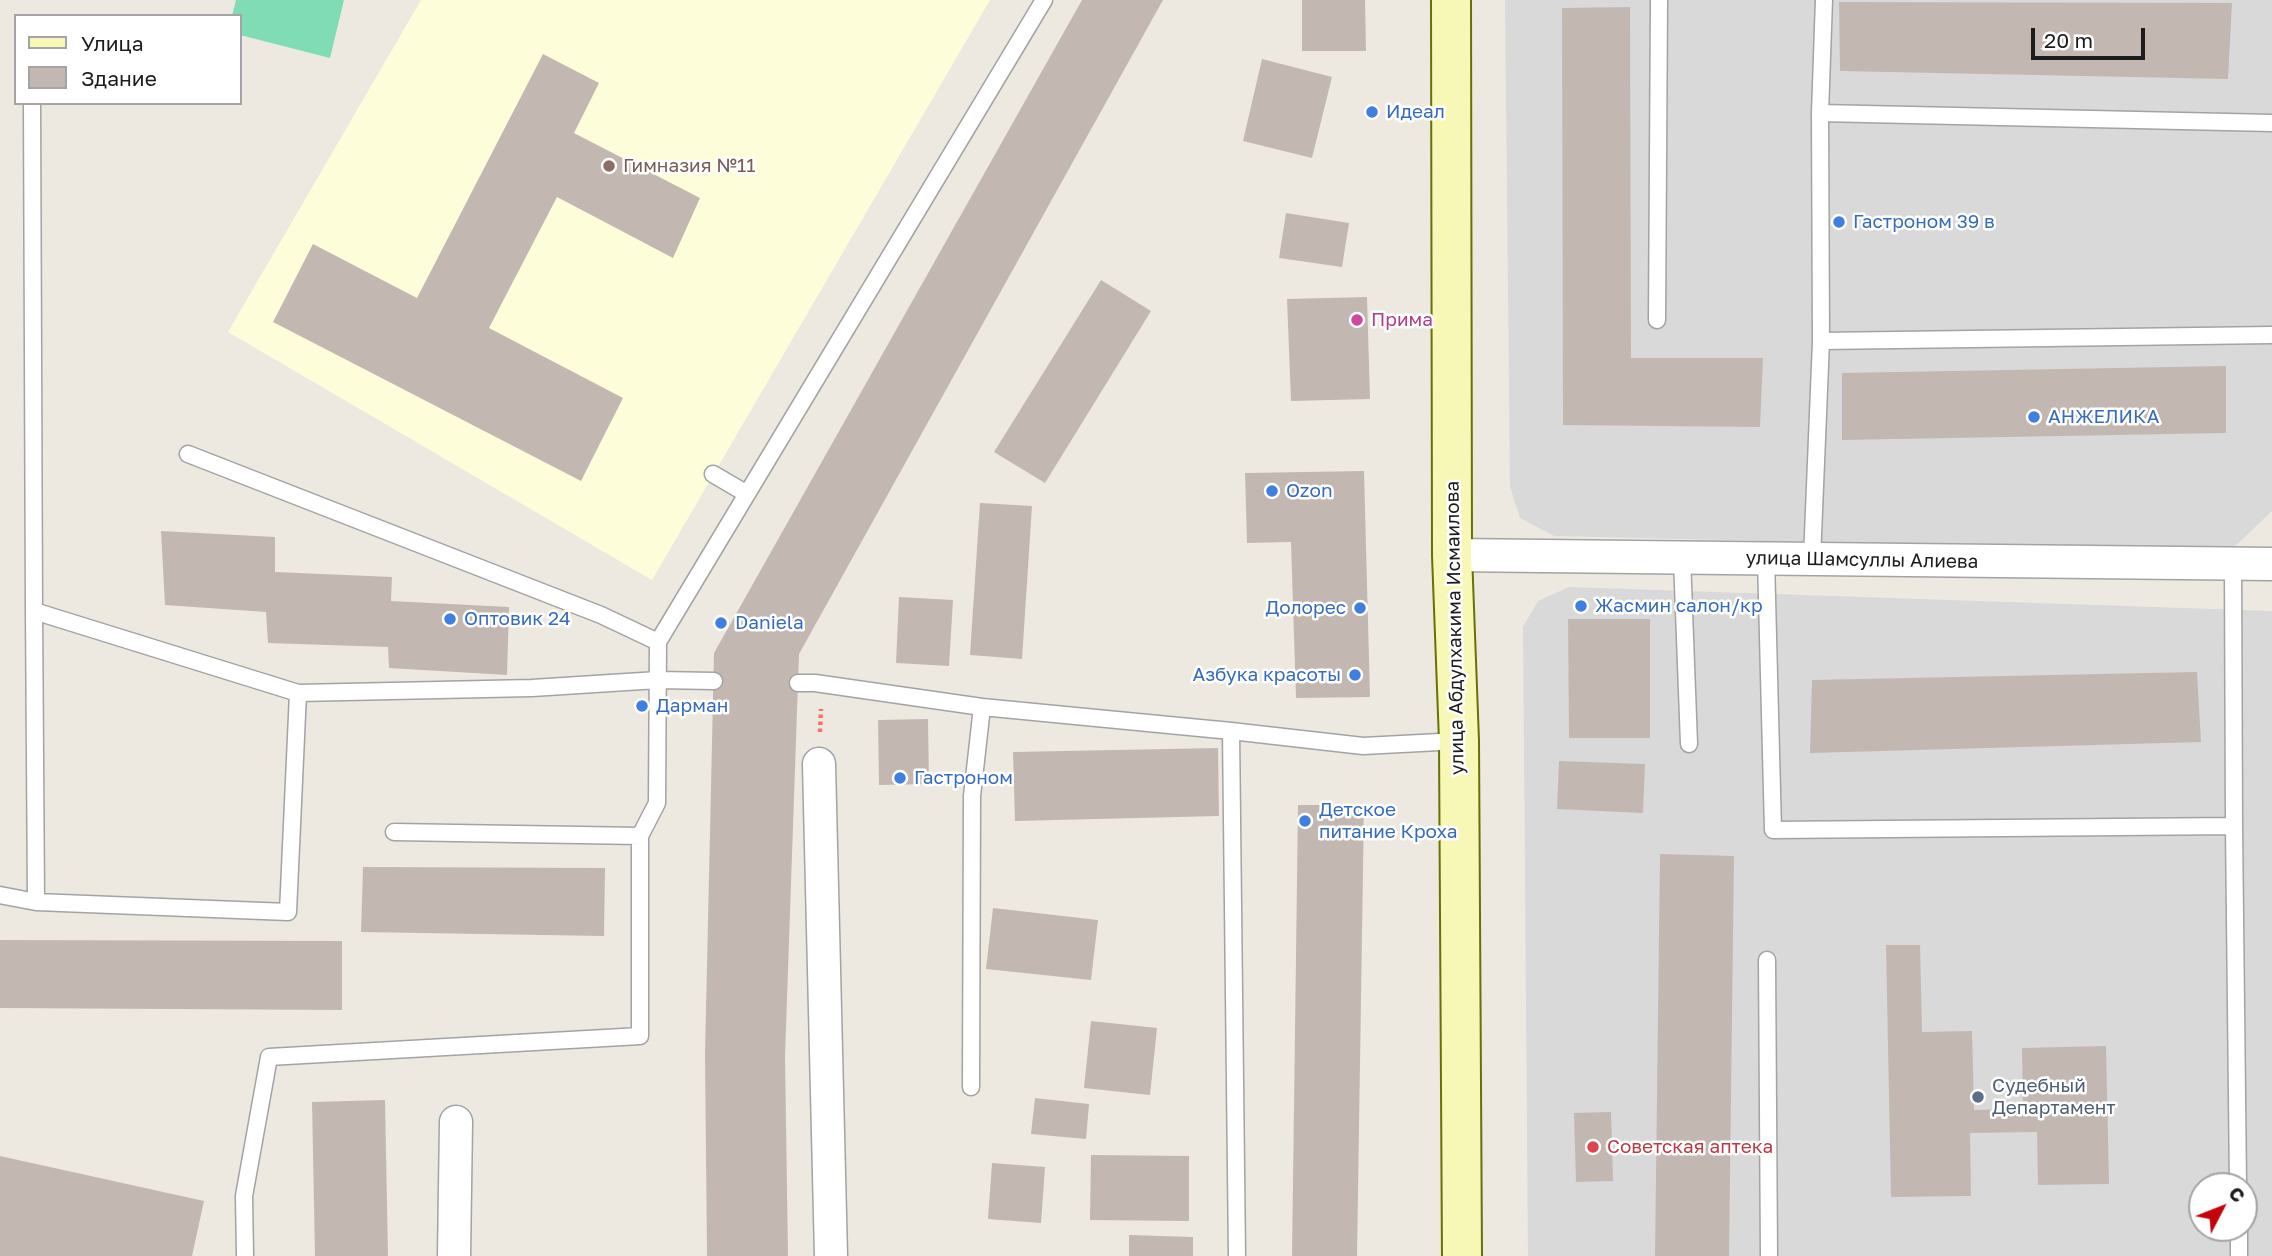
<!DOCTYPE html>
<meta charset="utf-8">
<style>
body{margin:0}
#map{position:relative;width:2272px;height:1256px;overflow:hidden;background:#ede9e1;font-family:"Golos Text",sans-serif}
canvas{display:block}
.legend{position:absolute;left:14px;top:14px;width:228px;height:91px;box-sizing:border-box;background:#fff;border:2px solid #a4a4a4;margin:0;padding:9px 12px;list-style:none;font-size:21px;color:#1c1c1c}
.legend li{display:flex;align-items:center;gap:14px;height:35px}
.legend b{width:35px;border:2px solid #a4a4a4}
.north{position:absolute;left:2188px;top:1172px;width:70px;height:70px;box-sizing:border-box;background:#fff;border:2px solid #a4a4a4;border-radius:50%;rotate:48deg;font-size:19px;font-weight:700;line-height:28px;text-align:center;color:#1c1c1c}
.north::after{content:'';display:block;margin:auto;width:24px;height:32px;background:#c5030a;clip-path:polygon(50% 0,100% 100%,50% 72%,0 100%)}
.scale{position:absolute;left:2031px;top:28px;width:114px;height:32px;box-sizing:border-box;border:4px solid #1c1c1c;border-top:0;padding-left:9px;font-size:21px;line-height:24px;white-space:nowrap;color:#1c1c1c;-webkit-text-stroke:5px #fff;paint-order:stroke}
</style>
<div id="map">
<canvas width="2272" height="1256"></canvas>
<ul class="legend">
<li><b style="height:9px;background:#f7f8b5"></b>Улица</li>
<li><b style="height:19px;background:#c2b8b1"></b>Здание</li>
</ul>
<div class="north">С</div>
<div class="scale">20 m</div>
</div>
<script>
const c = document.querySelector('canvas').getContext('2d');
c.lineJoin = 'round';
function paint(path, color) {
  c.fillStyle = color;
  c.fill(path, 'evenodd');
}
function shape(rows) {
  const path = new Path2D();
  for (const r of rows) {
    path.moveTo(r[0], r[1]);
    for (let i = 2; i < r.length; i += 2) path.lineTo(r[i], r[i + 1]);
  }
  return path;
}
function trace(path, color, width, dash) {
  c.strokeStyle = color;
  c.lineWidth = width;
  c.lineCap = dash ? 'butt' : 'round';
  c.setLineDash(dash || []);
  c.stroke(path);
}
function drawText(font, color, halo, rows, align = 'center') {
  c.font = font + ' "Golos Text",sans-serif';
  c.lineWidth = 5;
  c.setLineDash([]);
  c.textBaseline = 'middle';
  c.strokeStyle = halo;
  c.fillStyle = color;
  for (const [text, x, y, turn = 0] of rows) {
    c.save();
    c.translate(x, y);
    c.rotate((+turn || 0) * Math.PI / 180);
    c.textAlign = isNaN(turn) ? turn : align;
    if (halo) c.strokeText(text, 0, 0);
    c.fillText(text, 0, 0);
    c.restore();
  }
}
paint(shape([
 [1505,0,2272,0,2272,511,2229,552,1554,536,1520,518,1510,487],
 [1569,587,2272,611,2272,1256,1528,1256,1523,627,1538,601],
 [2202,1186,2244,1186,2244,1228,2202,1228]
]), '#dad9d9');
paint(shape([
 [421,0,990,0,652,580,228,332]
]), '#fefdd9');
paint(shape([
 [236,0,344,0,330,58,240,35,240,16,232,16]
]), '#80dcb5');
paint(shape([
 [1082,0,1163,0,799,654,785,1056,788,1256,707,1256,705,1054,714,653],
 [1302,0,1365,0,1366,51,1302,51],
 [1839,2,2232,3,2228,79,1840,71],
 [1630,7,1631,358,1763,358,1760,427,1563,425,1562,8],
 [543,54,599,83,574,133,700,198,673,258,557,197,489,328,623,398,581,481,273,322,313,244,417,298],
 [1262,59,1332,77,1312,158,1243,141],
 [1286,213,1349,223,1342,267,1279,258],
 [1101,280,1151,311,1045,483,994,452],
 [1367,297,1370,399,1291,401,1287,299],
 [2226,366,2226,433,1842,440,1842,373],
 [1364,471,1370,697,1296,698,1291,542,1247,543,1245,473],
 [980,503,1032,506,1022,659,970,655],
 [161,531,275,537,275,572,392,577,391,601,509,607,507,675,389,668,388,647,268,643,266,612,165,605],
 [899,597,953,600,949,666,896,663],
 [1568,619,1650,619,1650,738,1569,738],
 [2197,672,2201,742,1810,753,1812,680],
 [928,719,929,784,879,785,878,720],
 [1218,748,1219,816,1015,821,1013,752],
 [1559,761,1645,764,1643,813,1557,809],
 [1298,805,1364,805,1357,1256,1292,1256],
 [1660,854,1734,856,1729,1256,1655,1256],
 [363,867,605,868,604,936,361,932],
 [993,908,1098,920,1091,980,986,969],
 [0,940,342,941,342,1010,0,1008],
 [1886,945,1920,945,1922,1032,1972,1031,1974,1110,2023,1109,2022,1048,2106,1046,2109,1184,2038,1185,2037,1132,1970,1133,1971,1196,1891,1197],
 [1091,1021,1157,1028,1150,1095,1084,1088],
 [1035,1098,1089,1104,1086,1139,1031,1134],
 [385,1100,388,1256,315,1256,312,1102],
 [1611,1112,1613,1181,1576,1182,1574,1113],
 [1091,1155,1189,1156,1189,1221,1090,1220],
 [0,1156,204,1201,192,1256,0,1256],
 [992,1163,1045,1167,1041,1223,988,1219],
 [1129,1235,1193,1237,1193,1256,1129,1256]
]), '#c2b8b1');
const service = shape([
 [1824,0,1820,113,1821,341,2272,335],
 [32,103,34,611,298,693,532,688,658,680,714,681],
 [1820,113,2272,123],
 [1657,320,1659,0],
 [188,454,601,615,658,642],
 [713,474,747,494],
 [1682,558,1689,744],
 [1766,559,1773,830,2234,826,2233,564],
 [1812,559,1821,341],
 [34,611,36,902,288,912,298,693],
 [798,683,815,683,982,707,1231,731,1363,746,1459,741],
 [1231,731,1237,1256],
 [2234,826,2238,1186],
 [394,832,640,836,657,803,658,642,1044,0],
 [0,895,36,902],
 [1767,960,1769,1256],
 [971,1087,972,796,982,707],
 [2239,1228,2239,1256],
 [245,1256,244,1196,269,1057,640,1036,640,836]
]);
const minor = shape([
 [1452,555,2272,564],
 [819,764,831,1256],
 [454,1256,456,1122]
]);
const secondary = shape([
 [1451,0,1452,555,1459,741,1462,1256]
]);
trace(service, '#a3a3a3', 19);
trace(minor, '#a3a3a3', 35);
trace(secondary, '#687006', 42);
trace(shape([
 [820,732,821,709]
]), '#f87168', 4.5, [3.5, 3.5]);
trace(service, '#fff', 16);
trace(minor, '#fff', 32);
trace(secondary, '#f7f8b5', 38);
for (const [x, y, r, color] of [
 [1372,112,7,"#3f7fe0"],
 [609,166,7,"#8d6e63"],
 [1839,222,7,"#3f7fe0"],
 [1357,320,7,"#d1479c"],
 [2034,417,7,"#3f7fe0"],
 [1272,491,7,"#3f7fe0"],
 [1581,606,7,"#3f7fe0"],
 [1360,608,7,"#3f7fe0"],
 [450,619,7,"#3f7fe0"],
 [721,623,7,"#3f7fe0"],
 [1355,675,7,"#3f7fe0"],
 [642,706,7,"#3f7fe0"],
 [900,778,7,"#3f7fe0"],
 [1305,821,7,"#3f7fe0"],
 [1978,1097,7,"#5c6f8a"],
 [1593,1147,7,"#e0444e"]
]) {
  const dot = new Path2D();
  dot.arc(x, y, r, 0, 2 * Math.PI);
  c.fillStyle = color;
  c.fill(dot);
  trace(dot, '#fff', 2.5);
}
drawText('19px', '#366cbe', '#fff', [
 ["Идеал",1386,112],
 ["Гастроном 39 в",1853,222],
 ["АНЖЕЛИКА",2048,417],
 ["Ozon",1286,491],
 ["Жасмин салон/кр",1595,606],
 ["Долорес",1346,608,"right"],
 ["Оптовик 24",464,619],
 ["Daniela",735,623],
 ["Азбука красоты",1341,675,"right"],
 ["Дарман",656,706],
 ["Гастроном",914,778],
 ["Детское",1319,810],
 ["питание Кроха",1319,832]
], 'left');
drawText('19px', '#785e54', '#fff', [
 ["Гимназия №11",623,166]
], 'left');
drawText('19px', '#b23c85', '#fff', [
 ["Прима",1371,320]
], 'left');
drawText('19px', '#1c1c1c', '#fff', [
 ["улица Шамсуллы Алиева",1862,560,1],
 ["улица Абдулхакима Исмаилова",1455,628,-91]
]);
drawText('19px', '#4e5e75', '#fff', [
 ["Судебный",1992,1086],
 ["Департамент",1992,1108]
], 'left');
drawText('19px', '#be3a42', '#fff', [
 ["Советская аптека",1607,1147]
], 'left');
</script>
